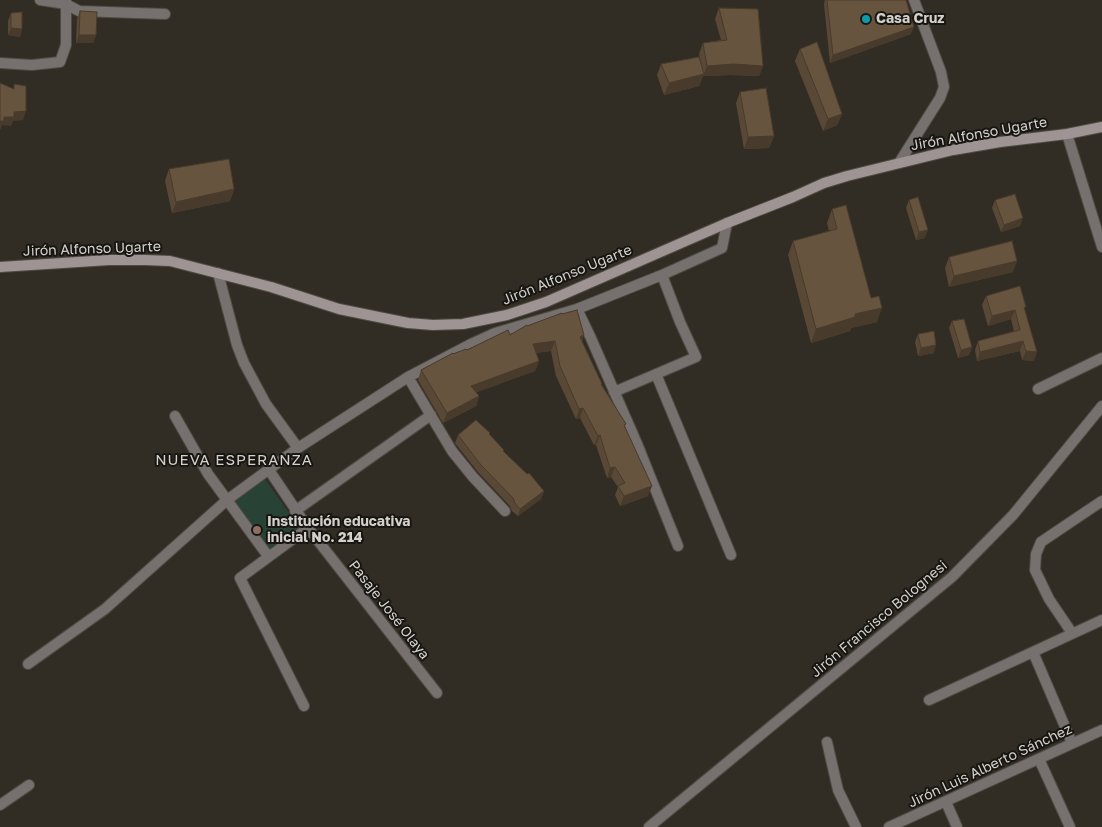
<!DOCTYPE html>
<meta charset="utf-8">
<style>
body{margin:0}
canvas{display:block;background:#322d24}
</style>
<canvas width="1102" height="827"></canvas>
<script>
const c = document.querySelector('canvas').getContext('2d');
c.lineJoin = 'round';
function paint(path, color) {
  c.fillStyle = color;
  c.fill(path, 'evenodd');
}
function shape(rows) {
  const path = new Path2D();
  for (const r of rows) {
    path.moveTo(r[0], r[1]);
    for (let i = 2; i < r.length; i += 2) path.lineTo(r[i], r[i + 1]);
  }
  return path;
}
function trace(path, color, width, dash) {
  c.strokeStyle = color;
  c.lineWidth = width;
  c.lineCap = dash ? 'butt' : 'round';
  c.setLineDash(dash || []);
  c.stroke(path);
}
function drawText(font, color, halo, rows, align = 'center') {
  c.font = font + ' "Golos Text",sans-serif';
  c.lineWidth = 4;
  c.setLineDash([]);
  c.textBaseline = 'middle';
  c.strokeStyle = halo;
  c.fillStyle = color;
  for (const [text, x, y, turn = 0] of rows) {
    c.save();
    c.translate(x, y);
    c.rotate((+turn || 0) * Math.PI / 180);
    c.textAlign = isNaN(turn) ? turn : align;
    if (halo) c.strokeText(text, 0, 0);
    c.fillText(text, 0, 0);
    c.restore();
  }
}
paint(shape([
 [265,479,300,529,268,551,234,501]
]), '#284236');
const minor = shape([
 [40,0,66,4,79,11,165,14],
 [0,63,32,65,60,62,66,45,66,0],
 [1067,134,1102,247],
 [899,163,940,98,944,87,941,72,914,0],
 [218,273,237,345,244,363,266,404,298,448],
 [577,309,590,336,638,446,678,546],
 [656,374,731,555],
 [408,377,452,451,473,477,505,511],
 [1038,389,1102,358],
 [614,392,696,357,680,322,662,275],
 [175,416,208,474,268,556],
 [269,470,308,528,437,693],
 [295,511,431,415],
 [1072,633,1049,599,1035,570,1036,554,1041,542,1102,501],
 [1033,652,1072,743],
 [28,664,105,609,227,500,298,448,408,377,471,344,495,333,577,309,662,275,722,248,727,223],
 [929,700,1102,620],
 [304,706,240,578,308,528],
 [827,742,838,790,856,827],
 [1039,759,1070,827],
 [946,802,957,827],
 [0,805,29,785],
 [889,827,1102,730]
]);
const tertiary = shape([
 [649,827,952,577,1013,515,1102,406]
]);
const secondary = shape([
 [0,267,109,260,145,260,170,261,271,287,339,309,408,323,433,325,463,324,507,315,546,302,727,223,793,197,824,183,847,176,953,150,1000,142,1067,134,1102,127]
]);
trace(minor, '#4f4b42', 12);
trace(tertiary, '#4f4b42', 12);
trace(secondary, '#4f4b42', 12);
trace(minor, '#76706f', 10);
trace(tertiary, '#76706f', 10);
trace(secondary, '#9e9494', 10);
paint(shape([
 [825,0,906,0,911,34,830,63,824,4],
 [719,8,763,66,759,76,730,75,703,76,699,86,664,95,657,75,661,64,701,63,699,54,703,43,721,40,715,19],
 [80,11,96,35,93,43,76,43,77,19],
 [11,13,22,29,20,37,8,35,8,21],
 [800,49,842,114,837,125,823,131,795,61],
 [740,92,774,136,769,148,744,149,736,103],
 [169,169,234,189,230,201,172,213,165,181],
 [909,200,925,238,916,240,906,208],
 [995,200,1020,226,1001,232,992,208],
 [832,209,877,322,851,328,850,331,811,343,788,255,793,241,829,231,827,223],
 [949,257,1013,272,949,287,945,268],
 [986,296,1025,309,1034,361,1022,360,1020,351,977,361,975,350,978,341,1014,331,1011,319,988,326,982,305],
 [952,321,972,347,969,355,958,358,949,328],
 [527,326,584,335,582,342,602,384,601,385,625,426,648,496,620,506,615,495,618,487,611,477,607,478,596,445,594,445,580,418,576,419,556,376,551,351,536,353,539,361,535,371,476,392,479,396,476,406,443,423,418,380,421,370,453,354,510,335],
 [918,334,934,353,918,356,915,342],
 [490,433,489,434,503,451,544,491,541,499,518,516,512,511,510,506,478,472,455,443,458,435]
]), '#594835');
paint(shape([
 [914,27,911,34,830,63,833,55],
 [11,28,22,29,20,37,8,35],
 [79,35,96,35,93,43,76,43],
 [733,64,763,66,759,76,730,75,703,76,707,66],
 [704,74,699,86,664,95,669,83],
 [26,111,23,120,13,121,11,126,2,125,1,129,0,129,0,121,4,117,14,112],
 [842,114,837,125,823,131,828,119],
 [774,136,769,148,744,149,748,137],
 [234,189,230,201,172,213,176,202],
 [1023,218,1020,226,1001,232,1004,225],
 [928,230,925,238,916,240,919,232],
 [1017,261,1013,272,949,287,954,276],
 [882,308,877,322,851,328,850,331,811,343,816,329,855,314],
 [1015,310,1011,319,988,326,992,316],
 [584,335,581,345,580,337],
 [555,341,551,351,530,354,533,344],
 [1023,341,1020,351,977,361,980,352],
 [936,345,934,353,918,356,921,348],
 [972,347,969,355,958,358,961,350],
 [1026,351,1037,352,1034,361,1022,360],
 [539,361,535,371,467,396,471,386],
 [479,396,476,406,443,423,447,413],
 [583,408,580,418,576,419,579,409],
 [600,435,596,445,594,445,598,436],
 [615,467,611,477,607,478,610,468],
 [652,486,648,496,620,506,624,496],
 [544,491,541,499,518,516,520,509]
]), '#483b2b');
const building = shape([
 [827,0,906,0,914,27,833,55,827,0],
 [719,8,758,9,763,66,733,64,707,66,703,43,727,40,719,8],
 [80,11,97,12,96,35,79,35,80,11],
 [22,12,22,29,11,28,11,13,22,12],
 [817,42,842,114,828,119,800,49,817,42],
 [699,57,704,74,669,83,661,64,699,57],
 [0,83,14,89,14,84,26,86,26,111,14,112,14,117,4,117,4,121,0,121,0,83],
 [766,88,774,136,748,137,740,92,766,88],
 [229,159,234,189,176,202,169,169,229,159],
 [1015,194,1023,218,1004,225,995,200,1015,194],
 [918,197,928,230,919,232,909,200,918,197],
 [846,205,871,298,879,296,882,308,855,314,855,317,816,329,793,241,837,229,832,209,846,205],
 [1012,241,1017,261,954,276,949,257,1012,241],
 [1020,286,1026,307,1024,307,1037,352,1026,351,1023,341,980,352,978,341,1020,330,1015,310,992,316,986,296,1020,286],
 [577,310,584,335,580,337,602,384,601,384,626,424,624,425,652,486,624,496,618,486,625,483,615,467,610,468,600,435,598,436,583,408,579,409,560,366,555,341,533,344,539,361,471,386,479,396,447,413,421,370,453,353,453,354,466,349,467,350,508,330,510,335,527,325,527,326,562,313,562,314,577,310],
 [964,319,972,347,961,350,952,321,964,319],
 [934,331,936,345,921,348,918,334,934,331],
 [476,420,490,433,489,434,504,450,503,451,527,474,529,473,544,491,520,509,515,503,513,498,481,465,458,435,476,420]
]);
paint(building, '#67543e');
trace(building, '#483b2b', 1);
for (const [x, y, r, color] of [
 [866,19,5,"#0f9aa8"],
 [257,530,5,"#8d6e63"]
]) {
  const dot = new Path2D();
  dot.arc(x, y, r, 0, 2 * Math.PI);
  c.fillStyle = color;
  c.fill(dot);
  trace(dot, '#181612', 2);
}
drawText('bold 14px', '#d4d1cb', '#181612', [
 ["Casa Cruz",876,19],
 ["Institución educativa",267,522],
 ["inicial No. 214",267,538]
], 'left');
drawText('14px', '#d4d1cb', '#181612', [
 ["Jirón Alfonso Ugarte",979,134,-10],
 ["Jirón Alfonso Ugarte",92,249,-2],
 ["Jirón Alfonso Ugarte",567,275,-22],
 ["Pasaje José Olaya",389,610,52],
 ["Jirón Francisco Bolognesi",879,619,-40],
 ["Jirón Luis Alberto Sánchez",990,766,-25]
]);
c.letterSpacing = '1px';
drawText('15px', '#d4d1cb', '#181612', [
 ["NUEVA ESPERANZA",234,460]
]);
c.letterSpacing = '0px';
</script>
